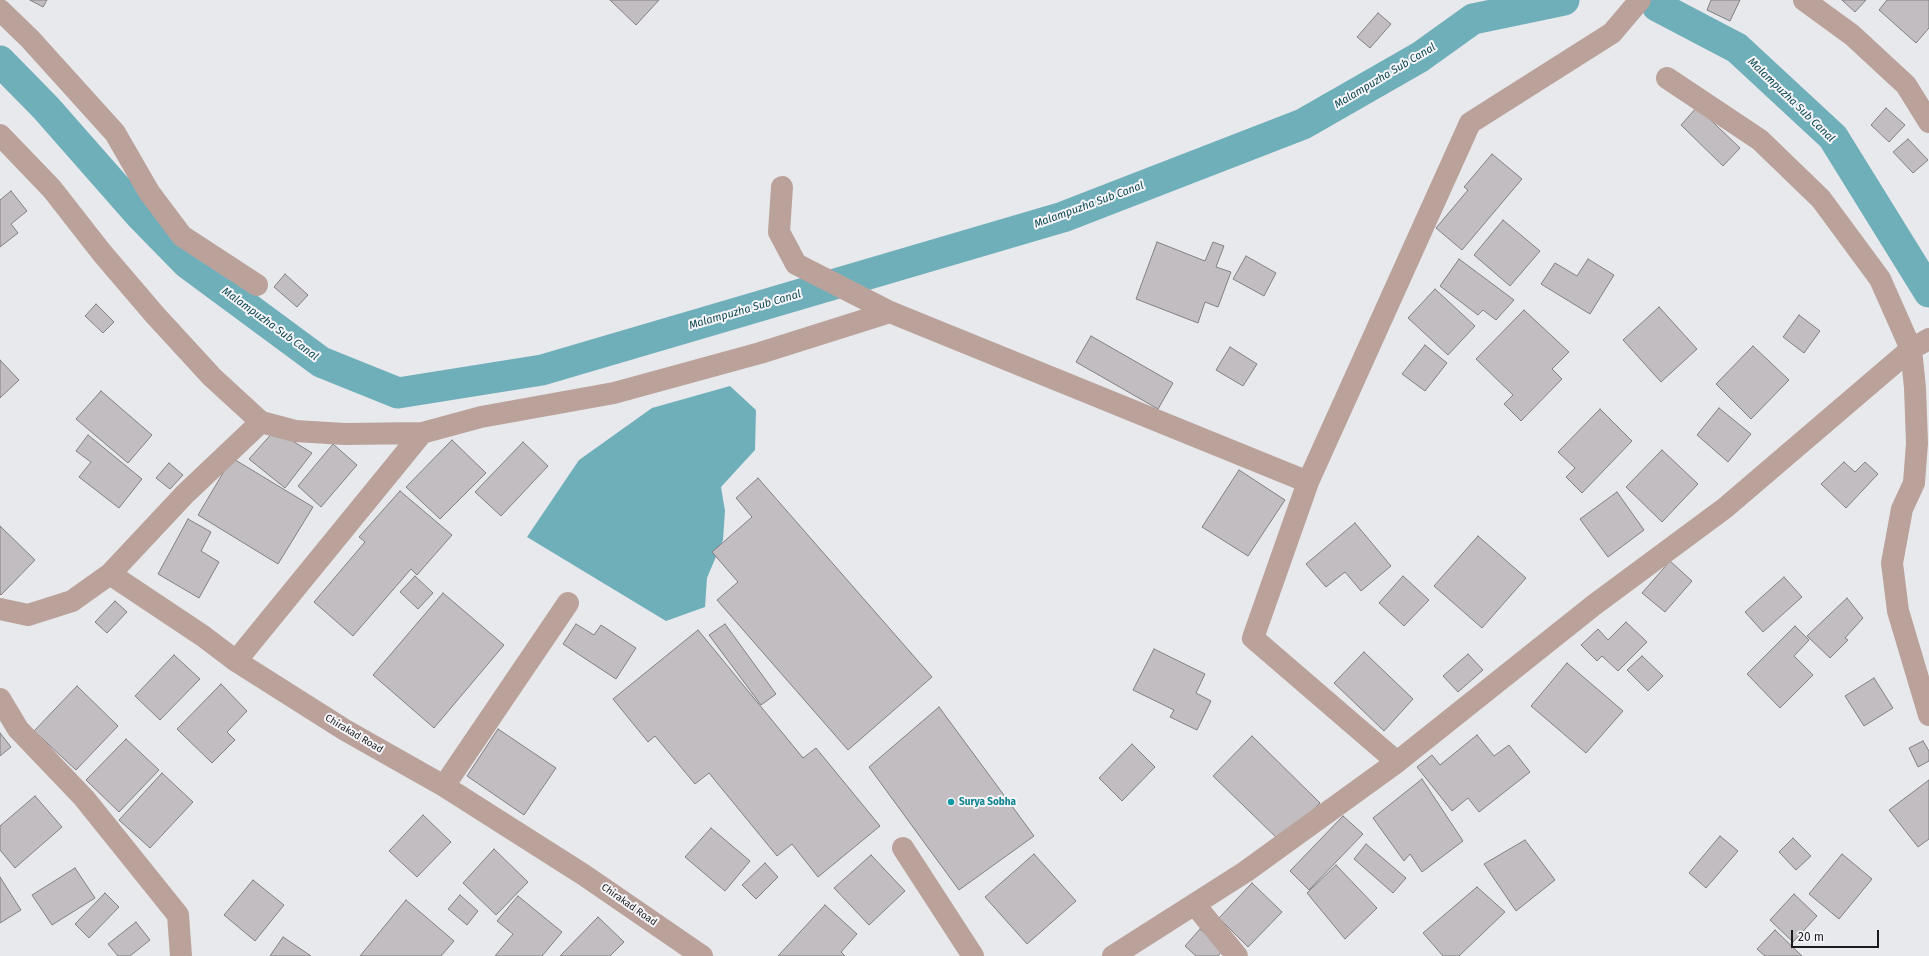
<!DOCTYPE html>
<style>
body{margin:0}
#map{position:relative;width:1929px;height:956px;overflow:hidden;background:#e8e9ed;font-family:"Fira Sans",sans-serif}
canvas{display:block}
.scale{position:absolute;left:1791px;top:930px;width:88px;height:18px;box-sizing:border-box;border:2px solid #1a1b1c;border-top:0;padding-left:5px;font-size:12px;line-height:14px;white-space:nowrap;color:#1a1b1c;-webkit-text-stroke:3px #f6f6fa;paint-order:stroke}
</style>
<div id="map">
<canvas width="1929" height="956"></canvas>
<div class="scale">20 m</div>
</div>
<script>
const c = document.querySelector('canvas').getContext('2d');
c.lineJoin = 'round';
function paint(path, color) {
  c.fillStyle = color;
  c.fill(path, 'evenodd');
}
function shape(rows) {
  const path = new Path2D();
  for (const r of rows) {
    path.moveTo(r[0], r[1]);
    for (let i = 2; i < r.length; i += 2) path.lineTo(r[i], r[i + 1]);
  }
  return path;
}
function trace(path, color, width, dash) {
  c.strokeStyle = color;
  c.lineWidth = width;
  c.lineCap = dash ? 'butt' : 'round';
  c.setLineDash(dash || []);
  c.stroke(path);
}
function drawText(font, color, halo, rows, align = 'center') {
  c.font = font + ' "Fira Sans",sans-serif';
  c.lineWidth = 4;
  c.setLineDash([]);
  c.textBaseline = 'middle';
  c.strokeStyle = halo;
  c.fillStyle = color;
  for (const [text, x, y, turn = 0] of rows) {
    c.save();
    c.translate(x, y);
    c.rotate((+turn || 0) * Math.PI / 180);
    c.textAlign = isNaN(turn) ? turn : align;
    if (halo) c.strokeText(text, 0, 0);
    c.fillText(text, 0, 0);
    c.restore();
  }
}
paint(shape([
 [730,386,756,410,755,450,721,487,725,511,723,540,707,578,705,607,666,621,527,537,579,460,652,408]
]), '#6fafba');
trace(shape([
 [1657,6,1737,48,1833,137,1929,292],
 [0,61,46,108,141,216,187,263,321,362,398,393,542,370,1063,217,1303,124,1420,57,1473,19,1564,0]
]), '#6fafba', 31);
const building = shape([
 [30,0,47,0,43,7,30,0],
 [610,0,659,0,636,25,610,0],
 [1711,0,1740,0,1730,21,1707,10,1711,0],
 [1842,0,1866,0,1855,12,1842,0],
 [1887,0,1929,0,1929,28,1916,43,1879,10,1887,0],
 [1378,13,1391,24,1370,48,1357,37,1378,13],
 [1697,107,1740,148,1723,166,1681,125,1697,107],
 [1886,108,1905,125,1889,142,1871,125,1886,108],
 [1908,139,1928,160,1913,173,1893,152,1908,139],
 [1492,154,1522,179,1462,250,1436,228,1468,190,1464,187,1492,154],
 [11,191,27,211,11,224,18,233,0,247,0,200,11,191],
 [1503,220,1540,251,1510,286,1474,255,1503,220],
 [1157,242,1205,261,1213,242,1224,246,1216,267,1231,272,1218,307,1205,302,1198,323,1136,299,1157,242],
 [1246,256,1276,273,1264,296,1233,279,1246,256],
 [1459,259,1514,300,1496,320,1483,310,1478,315,1440,286,1459,259],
 [1588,259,1614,275,1590,314,1541,284,1555,263,1577,276,1588,259],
 [285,274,308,295,297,307,274,287,285,274],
 [1435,289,1475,326,1448,355,1408,318,1435,289],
 [96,304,114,322,103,333,85,316,96,304],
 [1659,307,1697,349,1661,382,1623,340,1659,307],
 [1524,310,1569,352,1552,369,1562,379,1521,421,1504,404,1513,395,1476,359,1524,310],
 [1799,315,1820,331,1804,353,1783,337,1799,315],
 [1091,336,1173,383,1158,409,1076,362,1091,336],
 [1425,345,1447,363,1425,391,1402,374,1425,345],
 [1753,346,1789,380,1751,419,1716,384,1753,346],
 [1230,347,1257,364,1243,386,1216,370,1230,347],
 [0,360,19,380,0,398,0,360],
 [101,391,152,435,128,463,76,419,101,391],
 [1719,408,1751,434,1728,462,1697,435,1719,408],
 [1600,409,1632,441,1582,493,1566,477,1575,468,1558,452,1600,409],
 [275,430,312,453,285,488,249,459,275,430],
 [88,435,142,479,119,508,79,477,91,462,76,451,88,435],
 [452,440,486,473,440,519,406,487,452,440],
 [523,442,548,466,501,516,475,492,523,442],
 [333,444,357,465,321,507,298,486,333,444],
 [1662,450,1698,484,1662,522,1626,487,1662,450],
 [232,458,313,507,278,564,198,515,232,458],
 [1844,462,1855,472,1865,462,1878,474,1846,508,1821,484,1844,462],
 [169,463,183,475,170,489,156,478,169,463],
 [1239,470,1285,500,1248,556,1202,527,1239,470],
 [758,478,932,677,848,750,717,600,738,582,712,552,752,517,736,498,758,478],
 [400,491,452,535,417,575,411,569,353,636,314,602,365,542,359,537,400,491],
 [1617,492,1644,530,1608,557,1580,519,1617,492],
 [188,519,211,532,201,551,219,562,199,598,158,574,188,519],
 [1355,523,1391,566,1361,591,1345,572,1326,587,1306,564,1355,523],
 [0,526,35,560,1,595,0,594,0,526],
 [1478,536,1526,578,1482,628,1434,586,1478,536],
 [1670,561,1692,581,1665,612,1642,593,1670,561],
 [415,576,433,593,418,609,400,592,415,576],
 [1403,576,1429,600,1404,626,1379,603,1403,576],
 [1784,577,1802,597,1763,632,1745,612,1784,577],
 [443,593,504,645,434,728,373,675,443,593],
 [1847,598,1863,618,1845,638,1848,640,1830,658,1807,636,1847,598],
 [115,601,127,612,107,633,95,622,115,601],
 [1626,622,1647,642,1618,671,1602,656,1597,661,1581,645,1598,629,1608,640,1626,622],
 [576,624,594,635,601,625,636,648,616,679,563,644,576,624],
 [725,624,776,694,761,705,709,635,725,624],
 [1795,626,1809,640,1794,656,1813,675,1780,708,1747,674,1795,626],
 [698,630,803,758,816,748,880,826,818,877,792,844,777,856,709,773,695,784,655,736,648,742,613,699,698,630],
 [1154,649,1205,674,1196,693,1211,701,1197,730,1170,717,1174,710,1133,690,1154,649],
 [1364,652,1413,699,1384,731,1334,683,1364,652],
 [1468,654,1483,670,1458,692,1443,676,1468,654],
 [174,655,200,679,160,720,135,696,174,655],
 [1642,656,1663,676,1648,691,1627,670,1642,656],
 [1567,663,1623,711,1586,753,1531,706,1567,663],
 [1874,678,1893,708,1864,726,1845,696,1874,678],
 [221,684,247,711,227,732,235,740,212,763,177,729,221,684],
 [77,686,118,726,76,770,34,731,77,686],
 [939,707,1034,836,959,890,869,767,939,707],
 [498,729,556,768,524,815,467,776,498,729],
 [0,733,11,747,0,756,0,733],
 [1477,735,1494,756,1509,745,1530,772,1479,812,1468,798,1452,811,1417,767,1432,755,1440,765,1477,735],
 [1252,736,1320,803,1282,843,1213,776,1252,736],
 [126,739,159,770,119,812,86,780,126,739],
 [1923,741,1929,751,1929,761,1918,767,1909,748,1923,741],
 [1132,744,1155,767,1122,801,1099,778,1132,744],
 [162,773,193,802,150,848,119,820,162,773],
 [1422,779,1463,841,1422,872,1410,854,1404,861,1373,818,1422,779],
 [1929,780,1929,839,1918,847,1889,810,1929,780],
 [35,796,62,827,15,868,0,850,0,826,35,796],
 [423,815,451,842,417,877,389,851,423,815],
 [1343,816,1363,834,1309,890,1290,871,1343,816],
 [711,828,750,861,725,891,685,857,711,828],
 [1720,836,1738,851,1706,888,1689,873,1720,836],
 [1793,838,1811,856,1796,870,1779,852,1793,838],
 [1525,840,1555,880,1516,911,1484,864,1525,840],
 [1366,844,1406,878,1393,893,1354,859,1366,844],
 [494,849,528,882,496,915,463,883,494,849],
 [1034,854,1076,901,1027,944,985,897,1034,854],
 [1842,854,1872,879,1839,919,1809,894,1842,854],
 [871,855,905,891,869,925,834,888,871,855],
 [765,863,778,877,756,899,742,885,765,863],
 [1336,865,1377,908,1345,939,1307,893,1336,865],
 [75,868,95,898,52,925,32,895,75,868],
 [0,877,21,910,0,923,0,877],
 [253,880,284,905,255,941,224,915,253,880],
 [1252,883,1282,912,1248,947,1219,918,1252,883],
 [1477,887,1505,912,1459,956,1443,956,1423,933,1477,887],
 [105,893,119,907,89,938,75,924,105,893],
 [1794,894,1817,916,1793,942,1770,920,1794,894],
 [460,895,478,911,467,925,448,909,460,895],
 [518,896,562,932,542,956,495,956,513,934,497,921,518,896],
 [406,900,454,941,441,956,360,956,406,900],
 [825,905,857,934,841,952,845,956,778,956,825,905],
 [598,917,624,942,610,956,560,956,598,917],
 [136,922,150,940,130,956,118,956,108,944,136,922],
 [1200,929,1223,950,1218,956,1196,956,1185,946,1200,929],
 [1775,930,1802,956,1765,956,1757,949,1775,930],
 [283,937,311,956,270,956,283,937]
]);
paint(building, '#c1bdc1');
trace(building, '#838083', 1);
trace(shape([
 [1804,0,1852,35,1906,85,1929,122],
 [0,10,30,39,115,133,149,192,182,236,257,285],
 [1667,78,1760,140,1821,199,1880,279,1911,349,1915,388,1917,443,1914,483,1902,509,1892,563,1898,611,1929,715],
 [0,135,52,189,102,253,155,315,212,377,261,422,295,431,345,434,422,433,481,417,614,393,760,353,890,312],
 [782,187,779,232,796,264,890,312,1308,482,1253,638,1397,762],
 [1308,482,1470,123,1612,33,1640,0],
 [110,574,185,494,261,422],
 [0,609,28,615,72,601,110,574,203,636,236,661,345,730,444,786,584,875,702,956],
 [236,661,422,433],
 [0,699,18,729,84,798,178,915,181,956],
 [444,786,568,603],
 [903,848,973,956],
 [1195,905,1237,956],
 [1113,956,1245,872,1397,762,1594,605,1725,508,1911,349,1929,339]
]), '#baa29b', 22);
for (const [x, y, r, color] of [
 [951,802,4,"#0f9aa8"]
]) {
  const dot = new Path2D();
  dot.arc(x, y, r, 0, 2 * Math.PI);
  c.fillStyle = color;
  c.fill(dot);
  trace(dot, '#f6f6fa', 1.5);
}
drawText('10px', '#1a1b1c', '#f6f6fa', [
 ["Chirakad Road",354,734,31],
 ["Chirakad Road",629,905,35]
]);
drawText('bold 10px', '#0d838f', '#f6f6fa', [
 ["Surya Sobha",959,802]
], 'left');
drawText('italic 11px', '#0e4851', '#f6f6fa', [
 ["Malampuzha Sub Canal",1385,76,-31],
 ["Malampuzha Sub Canal",1791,100,44],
 ["Malampuzha Sub Canal",1089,205,-20],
 ["Malampuzha Sub Canal",745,310,-16],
 ["Malampuzha Sub Canal",270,324,36]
]);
</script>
